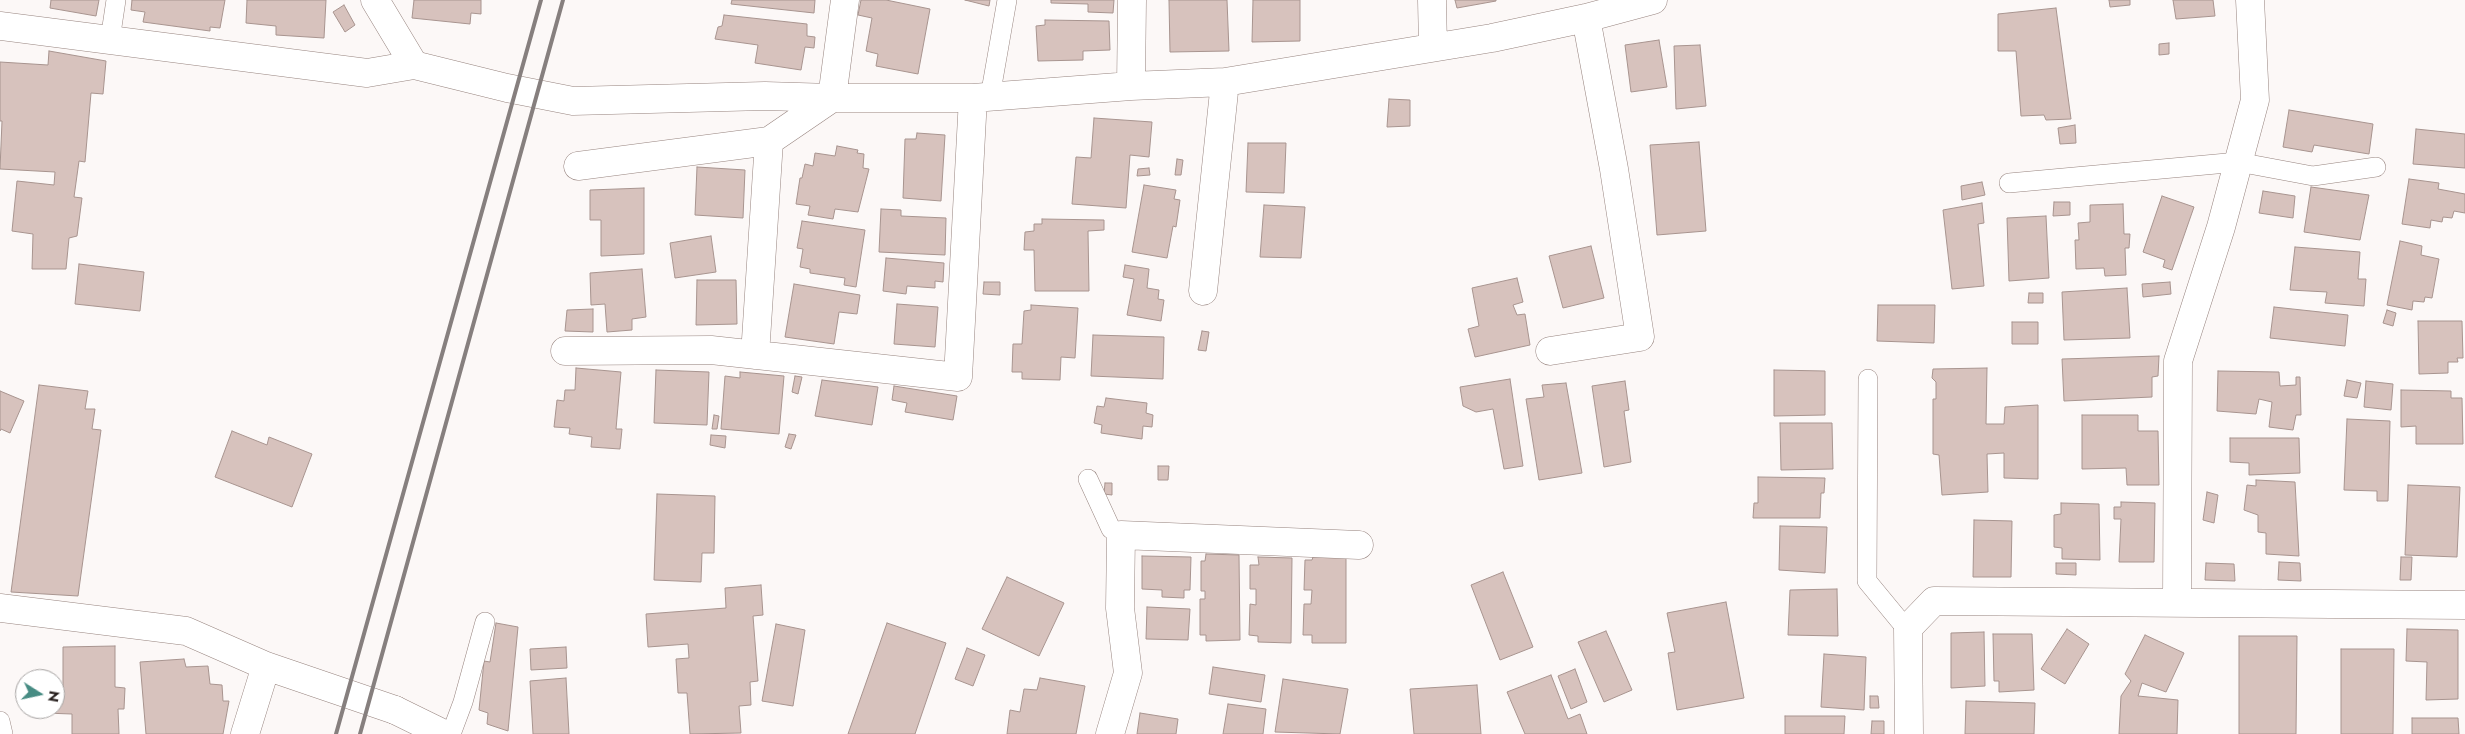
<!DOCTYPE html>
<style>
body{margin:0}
#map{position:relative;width:2465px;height:734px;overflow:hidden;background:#fcf8f7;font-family:Jost,sans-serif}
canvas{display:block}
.north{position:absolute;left:15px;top:669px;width:50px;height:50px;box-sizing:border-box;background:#fff;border:1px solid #a8a5a4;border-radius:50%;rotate:100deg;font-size:14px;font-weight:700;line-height:20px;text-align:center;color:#251d1b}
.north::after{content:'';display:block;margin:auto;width:18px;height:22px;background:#478c83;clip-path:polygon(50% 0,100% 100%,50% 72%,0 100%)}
</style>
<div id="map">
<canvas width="2465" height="734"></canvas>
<div class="north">N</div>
</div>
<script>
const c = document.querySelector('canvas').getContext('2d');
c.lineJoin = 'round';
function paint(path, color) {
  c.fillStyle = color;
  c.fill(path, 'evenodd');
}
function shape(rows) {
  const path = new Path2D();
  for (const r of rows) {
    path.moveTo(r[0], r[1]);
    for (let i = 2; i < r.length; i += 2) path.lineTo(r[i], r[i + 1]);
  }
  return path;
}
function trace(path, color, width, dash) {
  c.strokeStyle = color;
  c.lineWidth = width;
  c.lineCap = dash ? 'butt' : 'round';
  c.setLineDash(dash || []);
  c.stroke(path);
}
const building = shape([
 [51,0,99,0,96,16,50,8,51,0],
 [132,0,225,0,220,28,210,27,210,31,143,22,145,12,131,10,132,0],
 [247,0,326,0,324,38,276,35,276,26,246,23,247,0],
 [414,0,481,0,481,14,471,13,470,24,412,18,414,0],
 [732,0,815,0,814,13,731,4,732,0],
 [861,0,886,0,930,9,918,74,876,66,878,54,866,51,872,18,858,15,861,0],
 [965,0,990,0,989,6,965,0],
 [1051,0,1114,0,1113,13,1088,12,1088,4,1051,3,1051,0],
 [1169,0,1227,0,1229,51,1170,52,1169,0],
 [1253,0,1300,0,1300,41,1252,42,1253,0],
 [1455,0,1496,0,1496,1,1457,8,1455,0],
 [2109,0,2130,0,2130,5,2110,7,2109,0],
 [2173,0,2213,0,2215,16,2176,19,2173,0],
 [344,5,355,25,345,32,333,12,344,5],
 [2056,8,2071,119,2046,120,2044,115,2021,116,2016,51,1998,51,1998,14,2056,8],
 [724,15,807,24,807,36,815,37,814,48,805,47,801,70,755,63,758,45,715,39,718,27,722,26,724,15],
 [1045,20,1109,21,1110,50,1083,51,1083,60,1038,61,1036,26,1045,25,1045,20],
 [1659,40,1667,87,1631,92,1625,45,1659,40],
 [2169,43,2169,54,2159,55,2159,44,2169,43],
 [1700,45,1706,106,1676,109,1674,46,1700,45],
 [49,51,106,61,103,94,91,93,85,162,79,161,74,197,82,198,77,236,69,238,66,269,32,269,33,234,12,231,17,181,54,185,55,172,0,169,2,121,0,121,0,62,48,65,49,51],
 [1389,99,1410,100,1410,126,1387,127,1389,99],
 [2289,110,2373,124,2369,154,2314,145,2312,152,2283,147,2289,110],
 [1094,118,1152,122,1149,157,1130,155,1126,208,1072,204,1076,157,1091,158,1094,118],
 [2075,125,2076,143,2060,144,2058,128,2075,125],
 [2416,129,2465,134,2465,168,2413,164,2416,129],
 [917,133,945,135,941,201,903,198,905,139,916,139,917,133],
 [1699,142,1706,231,1657,235,1650,145,1699,142],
 [1248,143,1286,143,1284,193,1246,192,1248,143],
 [837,146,858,150,857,153,864,154,863,168,869,169,858,212,835,209,833,219,808,215,810,206,796,204,800,178,802,178,805,164,813,166,815,153,835,156,837,146],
 [1177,159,1183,160,1181,175,1175,175,1177,159],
 [697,167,745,170,743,218,695,215,697,167],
 [1149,168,1150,175,1137,176,1138,169,1149,168],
 [2409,179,2439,183,2438,189,2465,194,2465,213,2454,211,2452,218,2443,217,2442,222,2431,220,2430,228,2402,224,2409,179],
 [1982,182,1985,195,1962,200,1961,186,1982,182],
 [1144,185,1176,190,1174,199,1180,200,1176,227,1173,226,1167,258,1132,252,1144,185],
 [2311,187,2369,195,2360,240,2304,232,2311,187],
 [644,188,644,254,601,256,601,220,590,220,590,190,644,188],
 [2263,191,2295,196,2293,218,2259,213,2263,191],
 [2162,196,2194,207,2172,270,2163,267,2165,260,2143,252,2162,196],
 [2054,202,2070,202,2070,215,2053,216,2054,202],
 [1982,203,1984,223,1978,224,1984,286,1952,289,1943,210,1982,203],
 [2123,204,2124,234,2130,234,2129,248,2125,248,2126,275,2105,276,2104,268,2076,269,2075,240,2079,240,2078,223,2090,222,2090,205,2123,204],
 [1264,205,1305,207,1301,258,1260,257,1264,205],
 [881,209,901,210,901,216,946,218,945,255,879,252,881,209],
 [2046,216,2049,278,2009,281,2007,218,2046,216],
 [1042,219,1104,220,1104,230,1088,231,1089,291,1035,291,1034,250,1024,250,1025,232,1034,231,1034,224,1042,224,1042,219],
 [802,221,865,230,856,287,844,285,845,278,810,273,810,269,800,267,803,249,797,248,802,221],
 [711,236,716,272,675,278,670,243,711,236],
 [2400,241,2422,246,2421,255,2439,259,2432,298,2425,297,2424,302,2413,301,2412,310,2387,305,2400,241],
 [1591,246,1604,298,1563,308,1549,256,1591,246],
 [2295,247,2360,252,2358,279,2366,279,2364,306,2325,303,2327,292,2290,290,2295,247],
 [886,258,944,263,943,282,935,281,935,288,907,286,906,294,883,291,886,258],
 [79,264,144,272,140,311,75,304,79,264],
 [1125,265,1149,269,1147,288,1159,290,1158,299,1164,300,1161,321,1127,315,1134,279,1123,277,1125,265],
 [642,269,646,317,632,319,632,330,607,332,605,304,591,305,590,273,642,269],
 [1517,278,1523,302,1513,305,1517,315,1525,314,1530,345,1475,357,1468,329,1479,326,1472,288,1517,278],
 [697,280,736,280,737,324,696,325,697,280],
 [984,282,1000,282,1000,295,983,294,984,282],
 [2170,282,2171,294,2143,297,2142,284,2170,282],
 [794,284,860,295,857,314,839,312,834,344,785,337,794,284],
 [2127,288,2130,338,2064,340,2062,292,2127,288],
 [2029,293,2043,293,2043,303,2028,303,2029,293],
 [897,304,938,307,935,347,894,344,897,304],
 [1031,305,1078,308,1075,358,1061,357,1060,380,1022,379,1022,372,1012,372,1013,344,1022,344,1024,311,1031,310,1031,305],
 [1878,305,1935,305,1934,343,1877,341,1878,305],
 [2274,307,2348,315,2345,346,2270,338,2274,307],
 [593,309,593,332,565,331,567,310,593,309],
 [2387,310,2396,313,2393,326,2383,323,2387,310],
 [2418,321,2462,321,2463,358,2457,358,2458,362,2448,362,2448,373,2419,374,2418,321],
 [2012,322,2038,322,2038,344,2012,344,2012,322],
 [1202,331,1209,332,1206,351,1198,350,1202,331],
 [1093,335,1164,337,1163,379,1091,376,1093,335],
 [2159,356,2158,376,2152,377,2152,397,2064,401,2062,359,2159,356],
 [576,368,621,372,616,429,622,429,620,449,591,447,592,437,569,434,570,428,554,427,557,400,564,401,565,390,575,390,576,368],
 [1987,368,1986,424,2004,424,2005,407,2038,405,2038,479,2004,478,2004,453,1987,454,1988,492,1942,495,1939,455,1933,454,1933,399,1936,399,1936,382,1932,378,1933,369,1987,368],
 [656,370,709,372,707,425,654,423,656,370],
 [1774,370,1825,371,1825,415,1774,416,1774,370],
 [2218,371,2279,372,2280,386,2296,385,2296,377,2300,377,2301,415,2296,415,2293,430,2269,427,2272,402,2259,399,2256,414,2217,411,2218,371],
 [740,372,784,376,779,434,721,429,725,376,740,378,740,372],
 [795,376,802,377,798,394,792,392,795,376],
 [1510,379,1523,466,1504,469,1493,409,1476,412,1463,406,1460,387,1510,379],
 [822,380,878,387,872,425,815,416,822,380],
 [2347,380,2361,383,2357,398,2344,396,2347,380],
 [1625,381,1629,410,1624,411,1631,462,1604,467,1592,386,1625,381],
 [2366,381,2393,384,2391,410,2364,407,2366,381],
 [1566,383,1582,473,1539,480,1526,399,1544,397,1542,385,1566,383],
 [39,385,88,391,85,409,95,409,92,429,101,430,78,596,11,592,39,385],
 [894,386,957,396,953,420,905,412,907,403,892,400,894,386],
 [2401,390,2451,391,2451,398,2462,398,2463,444,2416,444,2416,426,2401,427,2401,390],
 [0,391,24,401,10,433,1,429,0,431,0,391],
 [1106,398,1147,403,1146,413,1153,415,1152,427,1143,426,1142,439,1101,433,1102,425,1094,423,1097,406,1104,407,1106,398],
 [714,415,719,416,717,429,712,429,714,415],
 [2082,415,2138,415,2138,431,2158,431,2159,485,2127,485,2126,468,2082,469,2082,415],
 [2347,419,2390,421,2388,501,2377,501,2377,491,2344,490,2347,419],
 [1780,423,1832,423,1833,469,1781,470,1780,423],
 [232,431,267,445,269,437,312,454,292,507,215,477,232,431],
 [789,434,796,435,791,449,785,447,789,434],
 [711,435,726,436,725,448,710,445,711,435],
 [2230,438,2299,438,2300,473,2249,475,2249,463,2230,462,2230,438],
 [1158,466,1169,466,1168,480,1158,480,1158,466],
 [1758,477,1825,478,1824,493,1821,493,1820,518,1753,518,1754,503,1758,503,1758,477],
 [2256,480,2295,482,2299,556,2266,554,2266,533,2258,532,2258,515,2244,510,2247,485,2256,486,2256,480],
 [1105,483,1112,483,1112,495,1104,494,1105,483],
 [2408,485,2460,487,2457,557,2405,555,2408,485],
 [2207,492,2218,495,2214,523,2203,520,2207,492],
 [657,494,715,496,714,553,702,553,701,582,654,580,657,494],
 [2121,502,2155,503,2154,562,2119,562,2121,519,2114,519,2114,507,2121,507,2121,502],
 [2061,503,2099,504,2100,560,2062,559,2062,548,2054,547,2054,515,2061,514,2061,503],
 [1974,520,2012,521,2011,577,1973,577,1974,520],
 [1780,526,1827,527,1825,573,1779,570,1780,526],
 [1206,554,1239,555,1240,640,1206,641,1206,635,1200,635,1200,599,1205,599,1205,591,1201,591,1201,561,1205,561,1206,554],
 [1142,556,1191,557,1190,590,1184,590,1184,598,1162,597,1162,590,1142,589,1142,556],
 [1258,557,1292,558,1291,643,1258,642,1258,636,1249,635,1250,604,1256,605,1256,589,1250,589,1250,565,1259,565,1258,557],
 [1313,557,1346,557,1346,643,1312,643,1312,635,1303,635,1304,604,1311,604,1312,590,1304,590,1305,560,1312,560,1313,557],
 [2401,557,2412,557,2411,580,2400,580,2401,557],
 [2279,562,2300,563,2301,581,2278,580,2279,562],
 [2056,563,2076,563,2076,575,2056,574,2056,563],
 [2206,563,2234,564,2235,581,2205,580,2206,563],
 [1503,572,1533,647,1500,660,1471,585,1503,572],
 [1007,577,1064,603,1039,656,982,629,1007,577],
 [761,585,763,615,753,616,758,681,750,682,751,705,739,706,741,733,690,734,687,693,678,693,676,659,689,658,688,644,648,647,646,614,726,608,725,588,761,585],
 [1837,589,1838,636,1788,635,1790,590,1837,589],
 [1726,602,1744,698,1677,710,1668,653,1675,652,1667,613,1726,602],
 [1147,607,1190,609,1188,640,1146,639,1147,607],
 [496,623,518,627,508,731,487,724,488,713,479,710,484,661,490,662,496,623],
 [887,623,946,643,915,734,848,734,887,623],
 [776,624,805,630,793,706,762,701,776,624],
 [2067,629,2089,644,2065,684,2041,669,2067,629],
 [2407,629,2458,630,2458,699,2426,700,2427,662,2406,661,2407,629],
 [1606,631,1632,690,1604,702,1578,642,1606,631],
 [1984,632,1985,686,1951,688,1951,633,1984,632],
 [1993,634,2032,634,2034,690,1999,692,1999,681,1994,681,1993,634],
 [2145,635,2184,653,2166,692,2142,683,2138,696,2178,700,2177,734,2119,734,2121,696,2131,681,2125,674,2145,635],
 [2239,636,2297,636,2296,734,2239,734,2239,636],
 [115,646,115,687,125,688,124,709,118,709,119,734,72,734,72,714,44,713,44,709,55,709,55,690,63,690,63,647,115,646],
 [566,647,567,668,531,670,530,649,566,647],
 [967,648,985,655,973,686,955,679,967,648],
 [2341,649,2394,649,2393,734,2341,734,2341,649],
 [1824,654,1866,657,1864,710,1821,707,1824,654],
 [184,659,186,667,208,666,210,684,222,685,223,701,229,701,223,734,146,734,140,662,184,659],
 [1213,667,1265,675,1261,702,1209,694,1213,667],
 [1575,669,1587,702,1571,709,1558,676,1575,669],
 [1551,675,1568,719,1580,714,1587,734,1525,734,1507,692,1551,675],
 [566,678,569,734,533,734,530,681,566,678],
 [1040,678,1085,686,1076,734,1007,734,1010,710,1020,712,1024,689,1037,690,1040,678],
 [1283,679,1348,689,1340,734,1275,732,1283,679],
 [1477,685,1481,734,1414,734,1410,689,1477,685],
 [1870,696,1878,696,1879,708,1870,708,1870,696],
 [1966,701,2035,703,2034,734,1965,734,1966,701],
 [1228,704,1266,709,1263,734,1223,734,1228,704],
 [1140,713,1178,719,1176,734,1137,734,1140,713],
 [1785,716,1845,716,1844,734,1785,734,1785,716],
 [2412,718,2458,718,2459,734,2412,734,2412,718],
 [1872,721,1884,721,1884,734,1871,734,1872,721]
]);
paint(building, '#d7c2bd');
trace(building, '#a8948f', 1);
const lane = shape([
 [110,40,116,0],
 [990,97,1007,0],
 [2009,183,2238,162,2313,176,2376,167],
 [1868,379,1867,581,1909,632],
 [1088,479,1111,529,1121,535],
 [0,721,3,734],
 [451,734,463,702,485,622]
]);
const street = shape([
 [375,0,414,65],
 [1432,0,1433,47],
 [0,26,367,73,414,65,507,88,573,101,765,96,832,98,973,98,1131,86,1225,82,1492,38,1586,18,1653,0],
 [1131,86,1132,0],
 [578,166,769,141],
 [1203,291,1225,82],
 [565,351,711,350,958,377,973,98],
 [1550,351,1640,337,1614,169,1586,18],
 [755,355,769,141,832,98,845,0],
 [2177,602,2178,361,2221,227,2255,100,2250,0],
 [0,608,186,631,266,666,395,710],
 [245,734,266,666],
 [1110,734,1128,673,1120,608,1121,535,1359,545],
 [1909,734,1908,628,1934,601,2465,605]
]);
const secondary = shape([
 [395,710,444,734]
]);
trace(lane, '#97847f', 20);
trace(street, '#97847f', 29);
trace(secondary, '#97847f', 29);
trace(lane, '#fff', 19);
trace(street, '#fff', 28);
trace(secondary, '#fff', 28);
trace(shape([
 [336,734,541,0],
 [360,734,563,0]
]), '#867f7e', 4);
</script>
